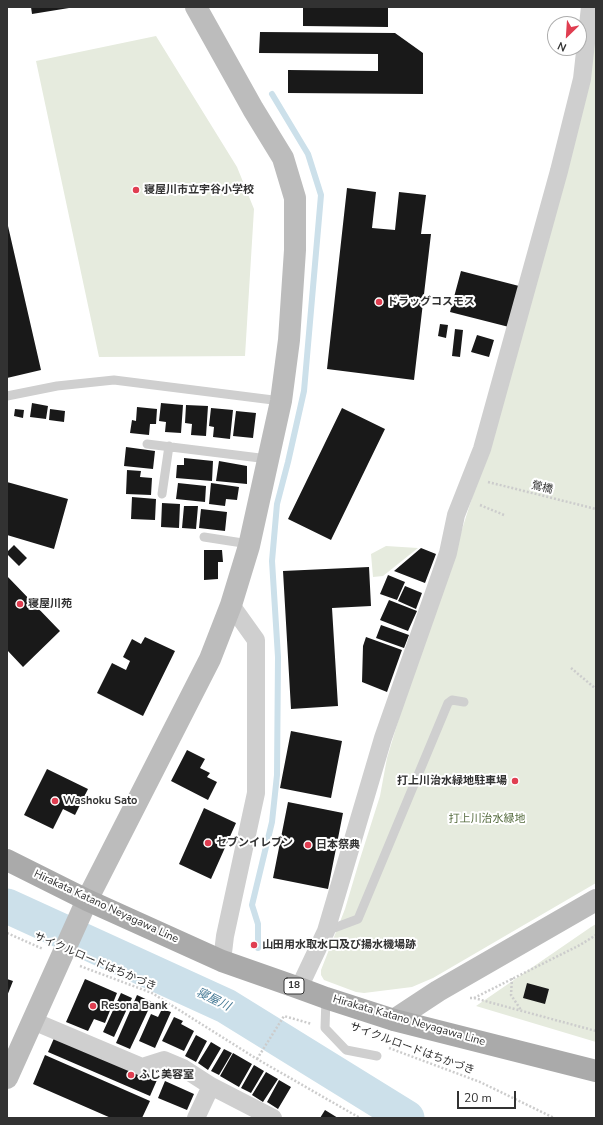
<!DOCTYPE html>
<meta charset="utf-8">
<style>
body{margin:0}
#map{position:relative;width:603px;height:1125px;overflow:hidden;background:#fff;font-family:"Nunito Sans",sans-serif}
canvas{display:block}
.frame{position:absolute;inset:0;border:8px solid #323232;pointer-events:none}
.north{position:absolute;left:547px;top:16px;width:40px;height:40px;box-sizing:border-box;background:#fff;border:1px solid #adadad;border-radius:50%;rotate:205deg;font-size:11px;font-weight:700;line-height:16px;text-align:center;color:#323232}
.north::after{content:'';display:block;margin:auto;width:14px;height:18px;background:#e03e51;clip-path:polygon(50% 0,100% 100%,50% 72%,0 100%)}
.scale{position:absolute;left:457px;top:1091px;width:59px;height:18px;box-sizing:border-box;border:2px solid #323232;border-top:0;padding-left:5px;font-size:12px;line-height:14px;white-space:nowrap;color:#323232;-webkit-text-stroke:3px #fff;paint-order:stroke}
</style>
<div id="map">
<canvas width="603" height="1125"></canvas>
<div class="frame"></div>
<div class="north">N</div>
<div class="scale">20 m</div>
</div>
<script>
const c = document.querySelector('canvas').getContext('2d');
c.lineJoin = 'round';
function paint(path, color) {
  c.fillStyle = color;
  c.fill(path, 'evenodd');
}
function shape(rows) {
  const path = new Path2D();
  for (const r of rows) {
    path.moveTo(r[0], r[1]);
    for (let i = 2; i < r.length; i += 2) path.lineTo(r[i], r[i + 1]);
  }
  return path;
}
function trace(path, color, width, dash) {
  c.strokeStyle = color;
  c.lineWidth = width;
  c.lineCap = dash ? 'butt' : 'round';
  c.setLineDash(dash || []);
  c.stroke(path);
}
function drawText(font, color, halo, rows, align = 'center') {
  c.font = font + ' "Nunito Sans","Noto Sans JP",sans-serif';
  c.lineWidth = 4;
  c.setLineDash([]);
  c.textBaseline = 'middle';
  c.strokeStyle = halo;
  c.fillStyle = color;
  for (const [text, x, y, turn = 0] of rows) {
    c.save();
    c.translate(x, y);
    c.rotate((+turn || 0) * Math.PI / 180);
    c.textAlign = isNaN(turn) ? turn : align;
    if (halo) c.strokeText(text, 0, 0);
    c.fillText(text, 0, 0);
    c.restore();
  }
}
paint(shape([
 [596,7,596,883,433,978,412,987,364,993,356,992,324,980,321,975,321,970,345,909,359,862,380,796,387,758,415,665,458,542,497,419],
 [156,36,237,167,254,209,245,356,99,357,36,61],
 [386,546,418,548,383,576,373,577,371,554],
 [596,924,596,1042,476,1006,591,927]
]), '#e6ebde');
trace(shape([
 [258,948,258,924,252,905,272,822,277,775,278,657,272,561,277,504,288,462,304,391,321,195,308,154,272,94]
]), '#cce0ea', 6);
trace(shape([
 [7,906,226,1006,407,1118]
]), '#cce0ea', 35);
paint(shape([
 [31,7,69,7,69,8,32,14],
 [303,7,388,7,388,27,303,26],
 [260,32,395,33,423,53,423,94,288,93,288,70,378,71,378,54,259,53],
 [347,188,376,192,372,228,395,230,399,192,426,195,421,234,431,234,414,380,327,369],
 [8,226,41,370,7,378,7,227],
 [461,271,519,286,509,327,450,312],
 [440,324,448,325,446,338,438,336],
 [455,329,463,330,460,357,452,356],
 [477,335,494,340,489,357,471,352],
 [32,403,48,406,46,419,30,417],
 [161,403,183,405,181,433,165,432,166,422,159,421],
 [186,405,208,406,206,436,191,435,192,424,185,423],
 [137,407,157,409,156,424,150,424,149,435,130,433,132,420,136,421],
 [211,408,233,410,230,439,213,437,214,427,209,426],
 [342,408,385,429,331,540,288,519],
 [15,409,24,410,23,418,14,416],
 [50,409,65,411,64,422,49,420],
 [236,411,256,413,253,438,233,436],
 [126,447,155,451,153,469,124,466],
 [184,458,213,461,212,481,176,478,177,465,184,465],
 [219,461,247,466,247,484,216,481],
 [127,470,141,471,140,477,152,478,151,495,126,494],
 [7,482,68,499,54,549,7,535],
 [178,483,206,486,205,502,176,499],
 [211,483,239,487,237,500,226,499,225,506,209,504],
 [132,497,156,499,155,520,131,519],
 [162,503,180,504,179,528,161,527],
 [184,506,198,506,196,529,182,528],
 [201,509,227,512,225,531,199,528],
 [14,545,27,558,19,566,7,554,7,552],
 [421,548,436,554,425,583,394,571],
 [204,550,222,550,223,562,218,562,218,579,204,580],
 [369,567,371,606,332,608,338,706,291,709,283,571],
 [388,575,405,582,397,600,380,594],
 [7,576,60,631,23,667,7,650],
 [405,586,422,593,416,609,398,601],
 [389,600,417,611,408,631,380,620],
 [381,625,409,635,404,648,376,638],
 [145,637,175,651,143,716,97,693,112,663,126,670,130,661,123,657,132,639,141,644],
 [366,637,402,650,387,692,362,682,363,646],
 [291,731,342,741,331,798,280,788],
 [187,750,205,759,200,768,210,773,207,777,217,782,208,800,171,781],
 [47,769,88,789,75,815,63,809,53,829,24,815],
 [288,802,343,813,328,889,273,878],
 [204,808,236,823,211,879,179,864],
 [7,979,13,981,7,996],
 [85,979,117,993,105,1023,94,1019,88,1031,66,1022],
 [527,983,549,989,545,1004,523,998],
 [121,993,132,998,114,1037,103,1032],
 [137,995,152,1002,130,1049,116,1043],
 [162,1009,171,1012,155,1048,139,1041,151,1014,158,1017],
 [174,1017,183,1021,181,1024,194,1031,184,1051,162,1041],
 [196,1035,207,1041,196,1062,185,1056],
 [55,1036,157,1080,150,1096,48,1052],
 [211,1042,221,1048,208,1070,198,1063],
 [224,1049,232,1053,219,1075,211,1071],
 [233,1053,252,1064,239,1087,220,1076],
 [45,1055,150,1101,142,1118,111,1118,33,1084],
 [254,1065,264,1071,251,1093,241,1088],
 [266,1072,278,1079,263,1102,252,1095],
 [279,1080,291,1087,278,1109,267,1102],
 [165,1081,194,1094,187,1110,158,1098],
 [325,1110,338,1118,320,1118]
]), '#191919');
trace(shape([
 [488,482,596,509],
 [480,505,504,515],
 [571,668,596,689],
 [7,933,43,949],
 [80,966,152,993,257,1059,360,1118],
 [512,978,511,995,521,1010],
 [470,998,474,998,580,945,596,935],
 [474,998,596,1031],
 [389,1048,480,1082,554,1118],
 [257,1059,284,1016,312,1024]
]), '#ccc', 2.5, [2, 2]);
trace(shape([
 [7,396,57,386,114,380,281,401],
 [147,444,268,459],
 [162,494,169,446],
 [204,537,249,544],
 [326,931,358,919,448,703,452,700,464,702],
 [326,998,325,1028,346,1050,377,1056]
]), '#cfcfcf', 9);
trace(shape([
 [222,961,225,936,256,793,256,640,231,605],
 [299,988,326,931,383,738,448,553,456,515,482,449,559,171,582,79,590,7],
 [33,1021,142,1067,164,1060,183,1068,211,1086,273,1118],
 [196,1118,211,1086]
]), '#cfcfcf', 18);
trace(shape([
 [394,1020,438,991,596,900],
 [7,1078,87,900,210,659,231,605,249,546,281,401,289,340,295,250,295,198,283,158,253,109,196,7]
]), '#bcbcbc', 22);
trace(shape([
 [7,860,87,900,222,961,299,988,326,998,394,1020,596,1071]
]), '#aaa', 22);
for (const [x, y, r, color] of [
 [136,190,4,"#e03e51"],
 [379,302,4,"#e03e51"],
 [20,604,4,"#e03e51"],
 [515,781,4,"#e03e51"],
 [55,801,4,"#e03e51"],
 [208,843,4,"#e03e51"],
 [308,845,4,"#e03e51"],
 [254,945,4,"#e03e51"],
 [93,1006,4,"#e03e51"],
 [131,1075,4,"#e03e51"]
]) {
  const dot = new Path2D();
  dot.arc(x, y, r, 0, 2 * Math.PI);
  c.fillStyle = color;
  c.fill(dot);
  trace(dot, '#fff', 1.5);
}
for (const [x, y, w] of [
 [294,986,20]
]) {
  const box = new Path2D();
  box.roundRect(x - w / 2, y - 8, w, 16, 3);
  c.fillStyle = '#fff';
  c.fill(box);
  trace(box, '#323232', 1);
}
drawText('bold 10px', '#323232', null, [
 ["18",294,986]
]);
drawText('bold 11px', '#323232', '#fff', [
 ["寝屋川市立宇谷小学校",144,190],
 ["ドラッグコスモス",387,302],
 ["寝屋川苑",28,604],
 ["打上川治水緑地駐車場",507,781,"right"],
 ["Washoku Sato",63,801],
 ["セブンイレブン",216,843],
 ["日本祭典",316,845],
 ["山田用水取水口及び揚水機場跡",262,945],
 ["Resona Bank",101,1006],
 ["ふじ美容室",139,1075]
], 'left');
drawText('11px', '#323232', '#fff', [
 ["鶯橋",542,488,14],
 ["Hirakata Katano Neyagawa Line",106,907,25],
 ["サイクルロードはちかづき",95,962,23],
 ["Hirakata Katano Neyagawa Line",409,1021,16],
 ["サイクルロードはちかづき",412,1049,20]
]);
drawText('11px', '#576d40', '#fff', [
 ["打上川治水緑地",487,819]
]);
drawText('italic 12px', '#427793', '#fff', [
 ["寝屋川",213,1000,26]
]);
</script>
